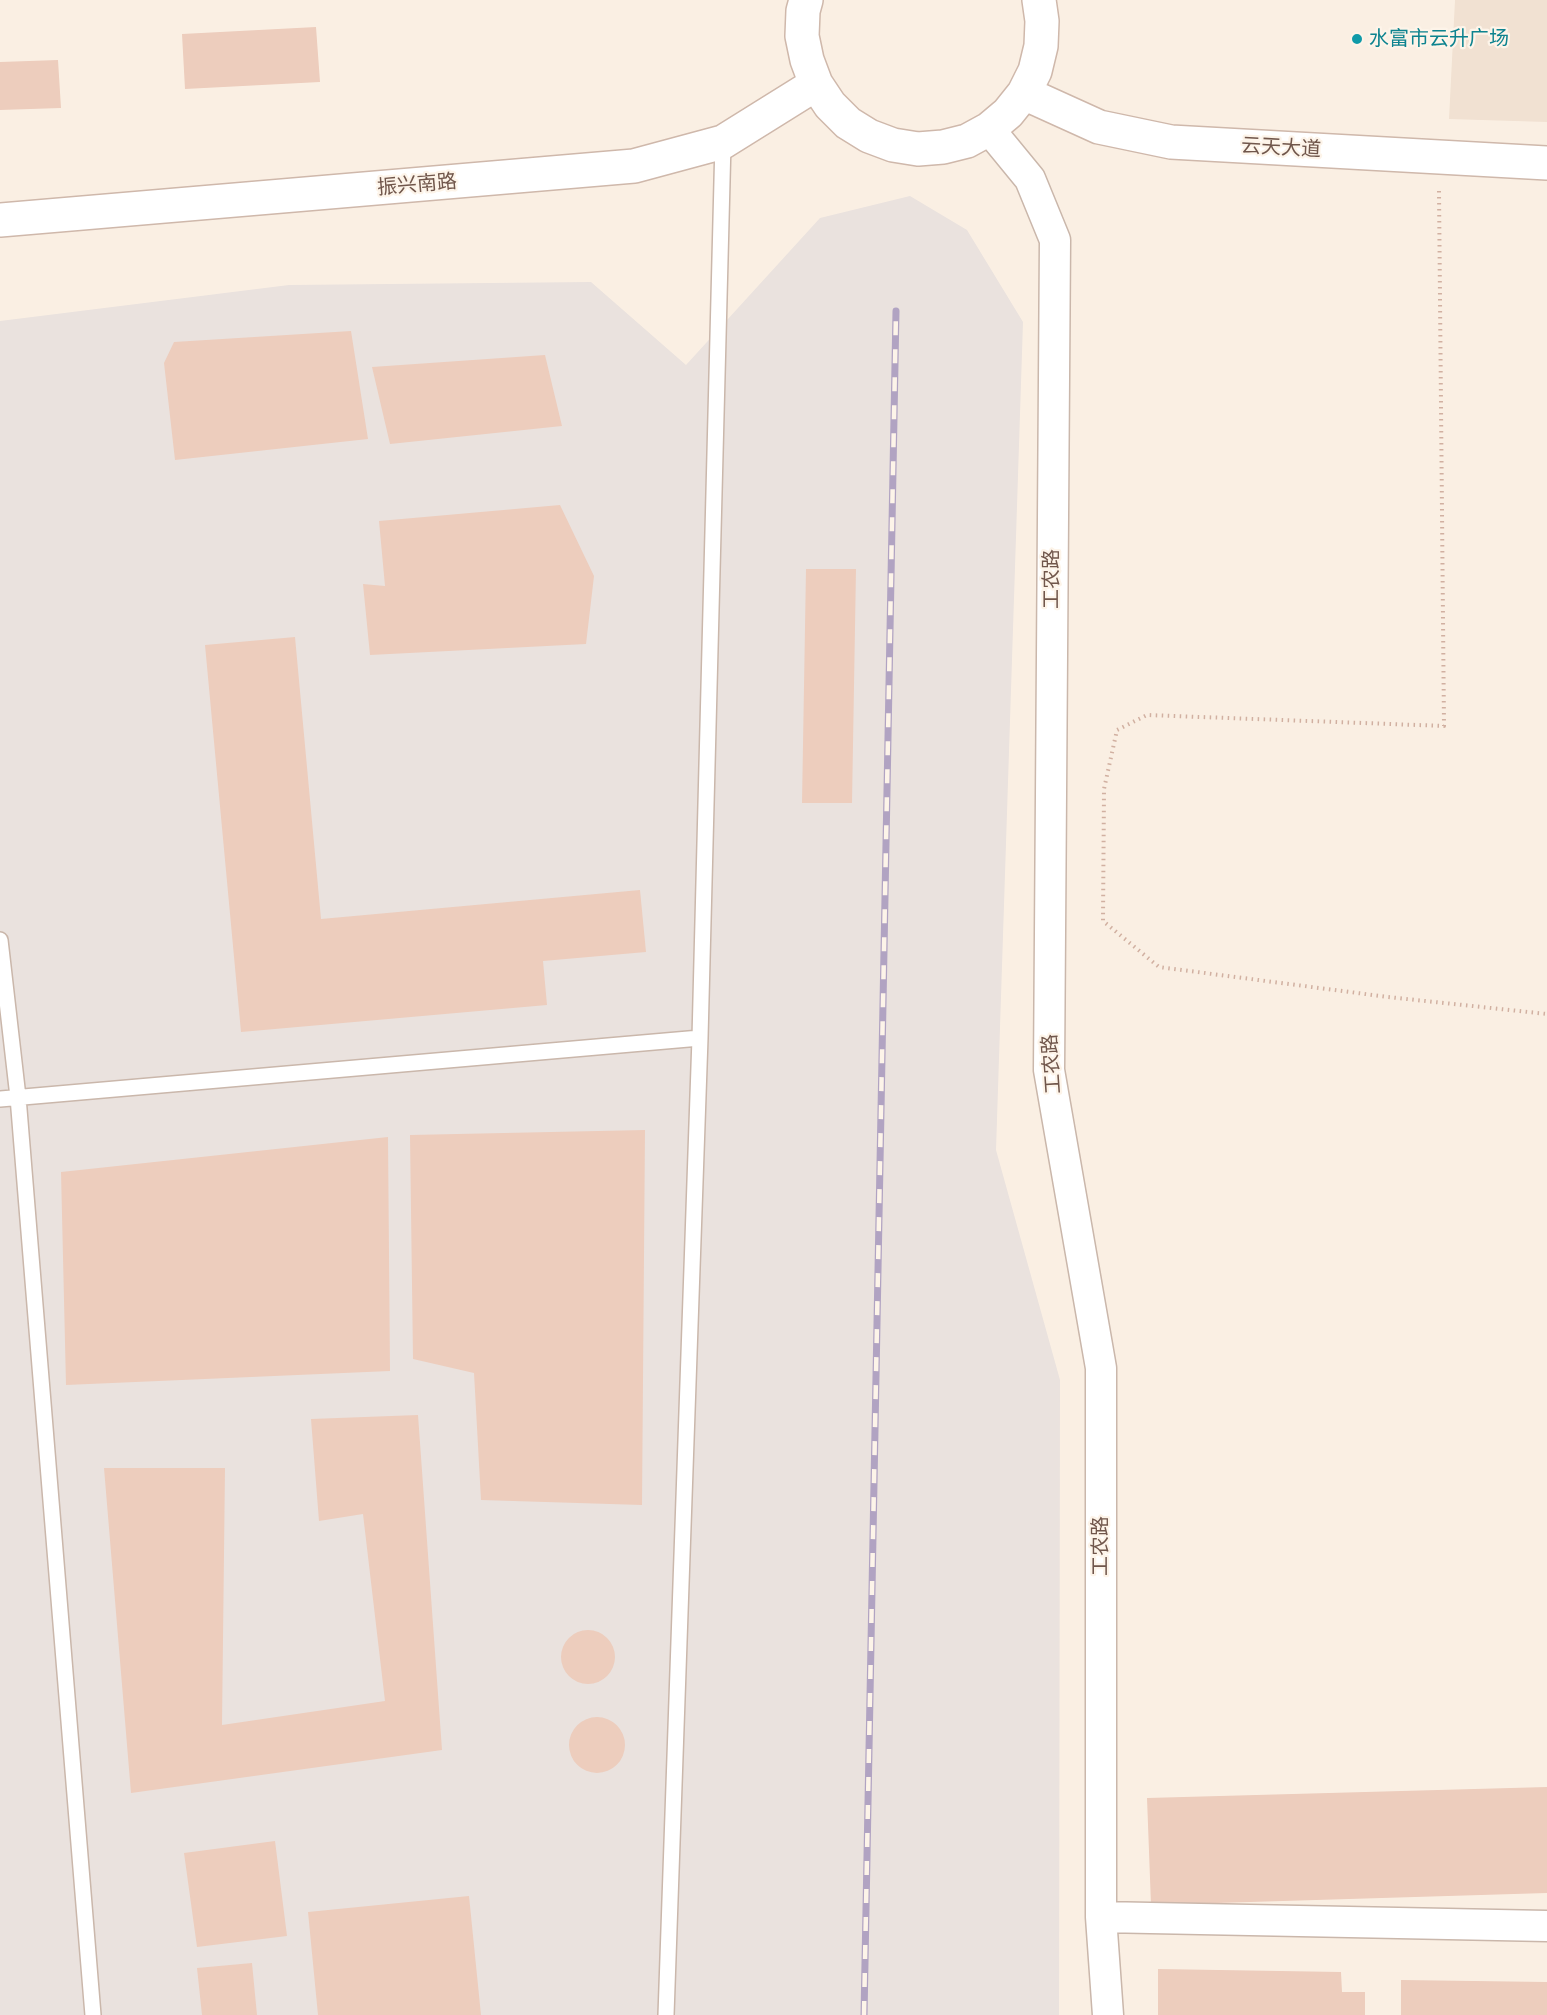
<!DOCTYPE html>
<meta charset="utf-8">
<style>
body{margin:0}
canvas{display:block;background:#faefe3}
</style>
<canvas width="1547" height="2015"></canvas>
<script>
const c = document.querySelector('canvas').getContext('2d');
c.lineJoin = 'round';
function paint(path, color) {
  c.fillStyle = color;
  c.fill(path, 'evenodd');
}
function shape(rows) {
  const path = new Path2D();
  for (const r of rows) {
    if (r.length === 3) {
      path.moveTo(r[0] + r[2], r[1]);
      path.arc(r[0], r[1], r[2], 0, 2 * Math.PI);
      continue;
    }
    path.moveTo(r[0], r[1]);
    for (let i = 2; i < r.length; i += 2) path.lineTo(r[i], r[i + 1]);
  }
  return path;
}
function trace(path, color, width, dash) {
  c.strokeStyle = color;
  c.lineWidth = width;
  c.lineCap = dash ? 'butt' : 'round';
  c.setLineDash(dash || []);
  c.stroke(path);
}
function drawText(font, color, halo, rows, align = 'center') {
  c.font = font + ' Cabin,"Noto Sans SC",sans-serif';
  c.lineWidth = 4.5;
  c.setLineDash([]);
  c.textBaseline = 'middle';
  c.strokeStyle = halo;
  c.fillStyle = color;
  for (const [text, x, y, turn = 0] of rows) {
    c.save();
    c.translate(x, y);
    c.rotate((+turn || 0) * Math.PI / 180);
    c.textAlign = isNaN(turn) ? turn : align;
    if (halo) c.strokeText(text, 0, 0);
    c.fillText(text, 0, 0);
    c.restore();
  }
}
paint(shape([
 [1455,0,1547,0,1547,122,1449,119]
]), '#f1e1d2');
paint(shape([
 [910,196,967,230,1023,322,996,1150,1060,1380,1059,2015,0,2015,0,321,289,285,591,282,686,365,820,218]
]), '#eae2de');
paint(shape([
 [316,27,320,82,185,89,182,34],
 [58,60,61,108,0,110,0,62],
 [351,331,368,439,175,460,164,363,174,342],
 [545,355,562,426,390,444,372,367],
 [560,505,594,576,586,644,370,655,363,584,385,586,379,521],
 [806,569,856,569,852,803,802,803],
 [295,637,321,919,640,890,646,952,543,961,547,1005,241,1032,205,645],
 [645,1130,642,1505,481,1500,474,1373,413,1359,410,1135],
 [388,1137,390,1371,66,1385,61,1172],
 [418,1415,442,1750,131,1793,104,1468,225,1468,222,1725,385,1701,363,1514,319,1521,311,1419],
 [588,1657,27],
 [597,1745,28],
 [1547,1787,1547,1893,1151,1905,1147,1798],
 [275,1841,287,1936,197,1947,184,1853],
 [469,1896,481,2015,318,2015,308,1912],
 [252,1963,257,2015,202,2015,197,1968],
 [1158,1969,1341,1972,1342,1992,1365,1992,1365,2015,1158,2015],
 [1401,1980,1547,1982,1547,2015,1401,2015]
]), '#edcdbd');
const lane = shape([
 [0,940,18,1097,93,2015],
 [0,1099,700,1038],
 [666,2015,700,1038,723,142]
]);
const street = shape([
 [989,129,1030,179,1055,240,1049,1070,1101,1368,1101,1917,1108,2015],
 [1101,1917,1547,1926]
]);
const secondary = shape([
 [806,0,803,11,802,36,807,60,816,84,830,105,848,123,869,136,893,145,918,149,943,147,967,141,989,129,1008,113,1024,93,1035,71,1041,46,1042,21,1039,0],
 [1024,93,1099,127,1171,142,1547,163],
 [0,220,634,166,723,142,816,84]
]);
trace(lane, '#cab7ab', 18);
trace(street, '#cab7ab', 33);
trace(secondary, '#cfb8ab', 36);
trace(shape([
 [1439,191,1444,726,1147,715,1117,730,1104,789,1103,921,1159,967,1388,997,1547,1014]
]), '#d1b0a1', 4, [1.5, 4.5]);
trace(lane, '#fff', 15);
trace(street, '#fff', 30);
trace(secondary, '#fff', 33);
const rail = shape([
 [864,2015,896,311]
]);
trace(rail, '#b1a3c2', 7);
trace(rail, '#fdf4e9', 4.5, [14]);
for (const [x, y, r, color] of [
 [1357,39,6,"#0f9aa8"]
]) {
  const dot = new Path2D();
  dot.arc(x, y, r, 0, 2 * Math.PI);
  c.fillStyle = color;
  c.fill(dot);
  trace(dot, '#fdf4e9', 2);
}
drawText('20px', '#0d838f', '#fdf4e9', [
 ["水富市云升广场",1369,39]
], 'left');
drawText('20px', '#70564b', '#fdf4e9', [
 ["云天大道",1281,148,3],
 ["振兴南路",417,185,-5],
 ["工农路",1052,579,-90],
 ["工农路",1052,1064,-94],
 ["工农路",1101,1546,-90]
]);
</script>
